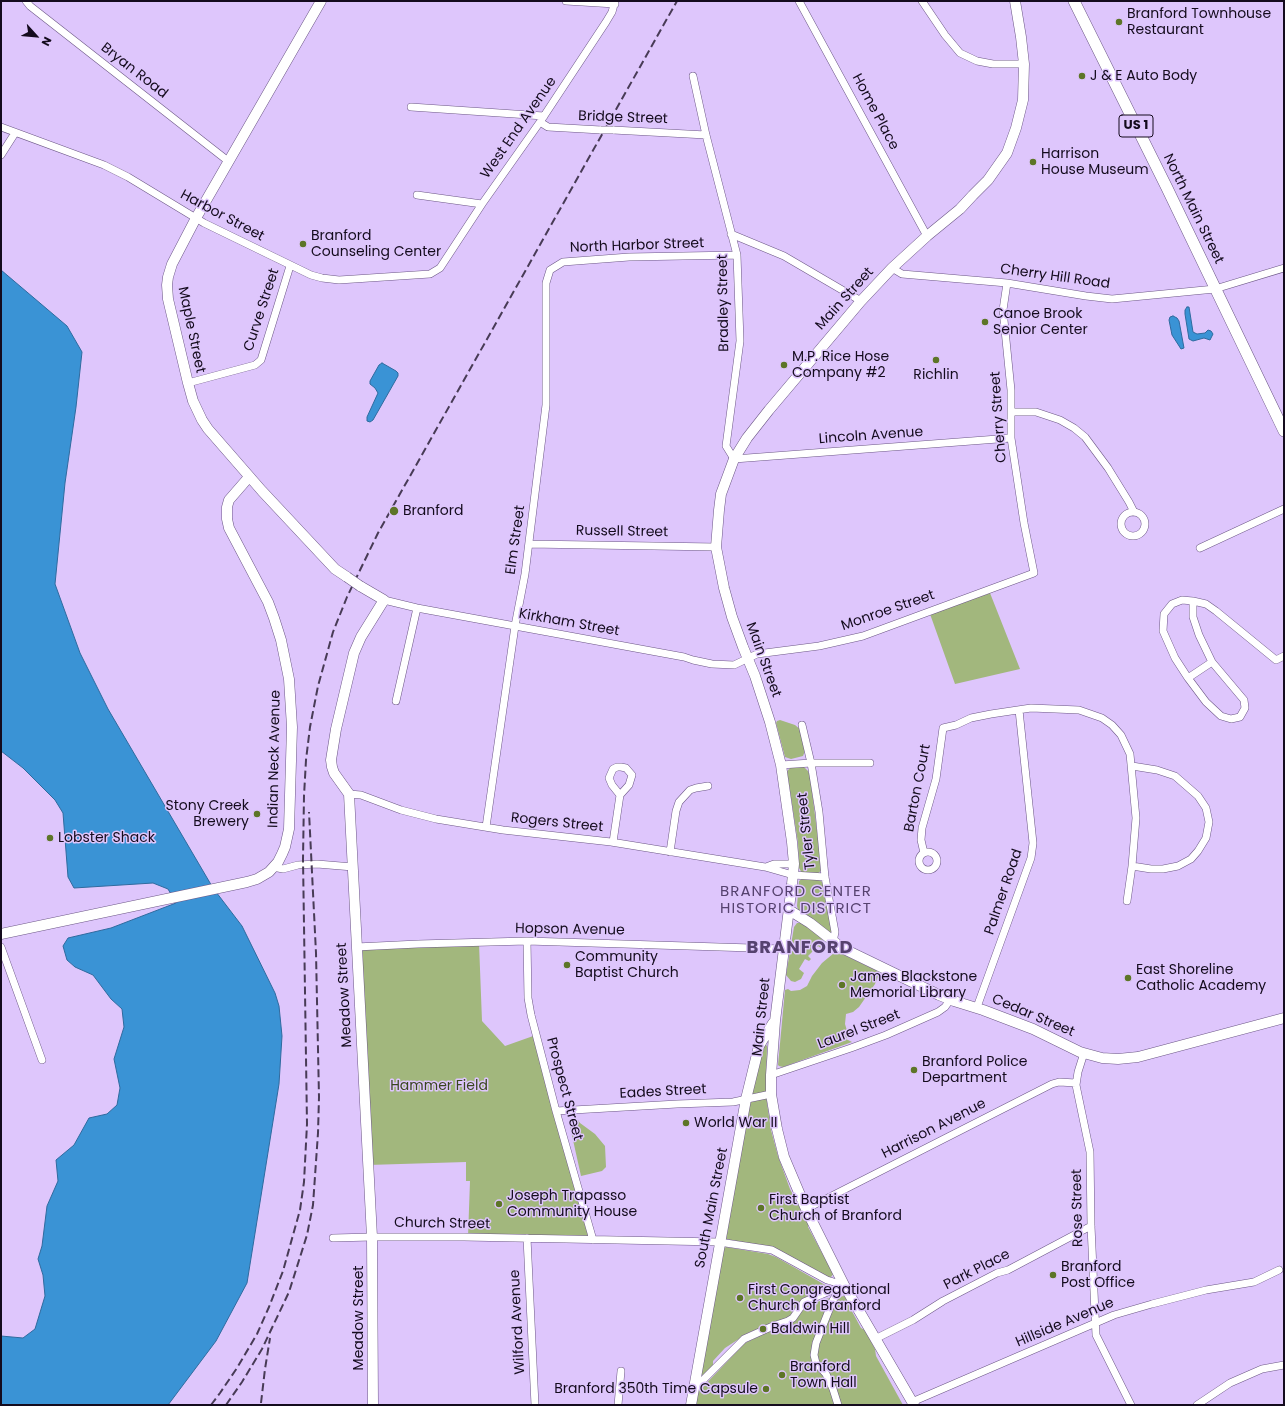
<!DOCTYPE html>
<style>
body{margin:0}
#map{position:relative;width:1285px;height:1406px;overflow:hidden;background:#dec6fc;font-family:Poppins,sans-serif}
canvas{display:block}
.frame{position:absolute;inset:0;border:2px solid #140b1d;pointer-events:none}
.north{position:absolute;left:16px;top:16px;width:40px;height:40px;-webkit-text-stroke:3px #dec6fc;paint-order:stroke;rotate:117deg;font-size:11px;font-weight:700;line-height:16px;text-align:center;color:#140b1d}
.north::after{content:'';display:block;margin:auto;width:14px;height:18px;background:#140b1d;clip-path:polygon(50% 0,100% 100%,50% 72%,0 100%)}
</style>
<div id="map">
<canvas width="1285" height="1406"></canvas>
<div class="frame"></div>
<div class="north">N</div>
</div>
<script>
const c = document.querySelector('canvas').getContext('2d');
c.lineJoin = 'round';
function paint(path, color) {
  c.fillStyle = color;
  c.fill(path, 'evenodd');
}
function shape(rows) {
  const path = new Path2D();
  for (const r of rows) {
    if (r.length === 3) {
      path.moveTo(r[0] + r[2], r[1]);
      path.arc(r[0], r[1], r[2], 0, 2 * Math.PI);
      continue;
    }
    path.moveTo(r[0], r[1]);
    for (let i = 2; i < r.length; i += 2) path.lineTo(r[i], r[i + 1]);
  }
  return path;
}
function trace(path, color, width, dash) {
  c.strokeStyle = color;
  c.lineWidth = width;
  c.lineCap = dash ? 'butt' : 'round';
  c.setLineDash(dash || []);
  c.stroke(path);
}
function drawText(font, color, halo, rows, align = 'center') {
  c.font = font + ' Poppins,sans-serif';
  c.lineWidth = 3;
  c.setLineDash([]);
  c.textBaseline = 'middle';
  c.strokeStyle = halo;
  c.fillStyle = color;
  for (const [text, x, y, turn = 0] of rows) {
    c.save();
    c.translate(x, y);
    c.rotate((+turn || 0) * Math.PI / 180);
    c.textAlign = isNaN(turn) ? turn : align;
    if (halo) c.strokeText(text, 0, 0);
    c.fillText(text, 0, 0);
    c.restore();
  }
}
paint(shape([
 [990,593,1020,669,955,684,930,614],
 [780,720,795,725,801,730,805,751,803,756,791,759,785,757,776,723,777,721],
 [791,767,804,767,808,771,810,776,822,870,817,874,802,873,799,868,798,843,787,772,788,770],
 [803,878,819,880,824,883,832,931,831,934,798,910,797,906,799,881],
 [797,923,803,923,819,936,824,942,825,945,824,949,822,949,818,946,808,956,811,959,809,961,805,959,799,969,804,973,801,979,795,982,791,981,786,975,794,927],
 [479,943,482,1021,505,1046,536,1035,593,1240,468,1237,470,1181,466,1181,466,1162,368,1165,356,947],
 [834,953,842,954,880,972,875,984,859,1007,853,1012,846,1014,845,1024,848,1034,846,1039,852,1042,783,1067,779,1066,778,1065,785,990,788,989,791,991,800,990,807,986,812,976,822,963],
 [765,1044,767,1046,766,1091,767,1103,771,1130,778,1156,790,1189,808,1223,808,1227,828,1264,832,1268,834,1273,831,1277,828,1277,767,1247,726,1239,750,1102,763,1046],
 [578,1120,580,1123,595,1134,605,1146,606,1167,602,1171,581,1176,569,1122],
 [726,1247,768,1254,776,1257,827,1286,827,1288,806,1297,798,1304,788,1319,781,1321,779,1320,748,1333,725,1348,713,1361,713,1366,703,1375,701,1375,722,1249],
 [844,1296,848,1300,848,1304,861,1328,865,1330,875,1349,876,1356,903,1405,695,1405,697,1393,745,1343,770,1331,789,1325,807,1306,825,1299]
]), '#a2b77d');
const water = shape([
 [1,270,67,326,82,352,76,407,65,483,55,584,80,653,108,709,213,888,242,926,275,993,279,1006,282,1036,279,1084,247,1283,216,1341,168,1405,1,1405,1,1336,23,1338,35,1329,45,1296,43,1275,38,1259,42,1246,47,1206,58,1181,56,1160,74,1145,89,1118,107,1114,117,1105,120,1088,114,1059,124,1027,122,1009,111,999,93,975,75,967,67,960,63,946,68,938,111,928,176,903,168,889,153,883,74,888,68,877,63,813,55,800,23,768,1,751,1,270],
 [1187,307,1189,307,1193,332,1197,334,1205,333,1208,330,1211,331,1213,334,1210,340,1204,338,1193,341,1189,339,1185,314,1185,310,1187,307],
 [1173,316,1177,318,1179,321,1184,348,1181,349,1172,335,1169,320,1170,317,1173,316],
 [382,363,396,371,398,373,398,376,373,420,370,422,367,421,367,417,378,393,375,388,370,384,370,381,379,365,382,363]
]);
paint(water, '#3a93d5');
trace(water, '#2f6a9e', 1);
const street = shape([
 [26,1,30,6,228,161],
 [566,1,615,4],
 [799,1,927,236],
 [922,1,945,35,960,53,977,61,993,64,1024,64],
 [693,76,706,135,737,255,740,341,726,446,734,459,1011,438],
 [411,107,544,116],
 [540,122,548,127,601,130],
 [1,127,104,165,128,177,204,223,311,275,322,278,339,280,430,274,440,268,482,204,540,122,606,22,612,12,615,1],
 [613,130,706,135],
 [1,155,15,133],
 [417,195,482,204],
 [731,234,784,256,861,301],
 [892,268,902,274,1007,283,1086,296,1112,299,1215,289,1284,268],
 [188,383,255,365,261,360,290,266],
 [1012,412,1036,412,1060,420,1074,428,1085,437,1108,468,1129,502,1134,512],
 [1133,524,12],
 [529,544,716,547],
 [1200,548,1284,509],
 [384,600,417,608,684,657,693,660,712,664,734,665,757,654,819,646,863,636,1034,573,1024,523,1011,438,1011,390,1003,310,1007,283],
 [1193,601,1193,617,1199,635,1212,662,1244,700,1245,708,1240,717,1231,719,1221,716,1206,702,1188,678,1175,658,1163,631,1164,614,1172,604,1182,600,1193,601,1206,604,1216,611,1276,660,1284,656],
 [1188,678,1212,662],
 [396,701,417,608],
 [802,725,811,763,819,812,825,877,835,932,833,942],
 [781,765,811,763,870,763],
 [1132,766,1157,770,1175,776,1198,796,1206,808,1209,822,1206,838,1198,851,1191,859,1178,866,1163,869,1151,869,1132,866],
 [349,794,361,795,401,810,436,819,503,830,611,842,765,867,793,875,825,877],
 [486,827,515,626,525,574,546,405,546,283,550,270,563,262,629,257,737,255],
 [613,842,620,795,612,785,609,778,613,769,617,767,621,767,626,768,632,775,629,785,620,795],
 [928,861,9],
 [670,852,676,811,679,802,690,790,696,788,708,786],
 [924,853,921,840,922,828,936,779,943,728,956,725,971,718,991,714,1031,708,1079,710,1102,718,1112,725,1121,735,1130,754,1136,818,1132,866,1127,901],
 [273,867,283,869,298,865,317,864,353,867],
 [766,867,774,864,794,864],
 [527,941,528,998,531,1015,556,1111,593,1240],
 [1,947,42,1060],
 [356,947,418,944,527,941,784,949],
 [977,1007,1031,858,1033,843,1019,710],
 [1084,1053,1078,1072,1076,1085,1090,1152,1091,1226,1096,1335,1131,1405],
 [771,1075,851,1048,886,1035,938,1012,945,1007,950,1000],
 [556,1111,677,1104,733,1102,771,1094],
 [806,1209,1052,1084,1059,1082,1076,1083],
 [333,1238,372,1237,464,1237,719,1242,772,1250,827,1280,844,1285],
 [527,1238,535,1405],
 [875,1339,913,1320,943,1301,997,1273,1008,1270,1091,1226],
 [694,1386,698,1385,744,1339,773,1326,788,1321,793,1318,804,1302,844,1285],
 [912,1402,1114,1315,1152,1304,1206,1290,1254,1282,1279,1270],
 [618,1405,621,1371],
 [838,1405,833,1389,826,1374,816,1363,814,1355,816,1343,833,1300,843,1286],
 [1197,1405,1230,1383,1262,1369,1284,1365]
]);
const secondary = shape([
 [321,1,196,218,172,264,168,277,167,285,168,299,188,383,193,401,202,420,208,429,262,491,335,569,347,577],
 [360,586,384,600,361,637,354,653,336,729,331,760,332,767,334,773,349,794,372,1237,373,1405],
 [789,910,810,923,842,948,939,995,954,1001,983,1010,1033,1029,1080,1052,1102,1058,1118,1059,1138,1057,1284,1018],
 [1,934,247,882,257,879,269,872,278,862,282,854,285,847,289,829,292,727,289,679,281,640,274,618,268,602,229,528,227,519,227,507,229,500,249,477],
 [691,1405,746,1099,759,1046,773,1023],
 [914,1405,844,1285,806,1209,784,1157,777,1129,771,1094,771,1075,775,1021,792,884,794,864,792,842,781,765,770,722,755,676,743,647,732,617,724,588,716,547,719,510,721,494,734,459,747,438,769,410,861,301,892,268,927,236,960,209,973,195,988,180,1007,153,1016,128,1023,100,1024,64,1021,37,1015,1]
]);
const primary = shape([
 [1074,1,1167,188,1284,431]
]);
trace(street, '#6c5786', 8);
trace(secondary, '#6c5786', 11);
trace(primary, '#6c5786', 12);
trace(street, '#fff', 7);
trace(secondary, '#fff', 10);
trace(primary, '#fff', 11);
trace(shape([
 [261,1403,265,1369,270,1338],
 [211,1405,220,1393,237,1368,257,1334,269,1307,283,1271,300,1210,304,1182,307,1124,303,859,304,796,306,760,310,727,318,686,333,632,347,597,378,533,677,1],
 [226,1405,242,1382,262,1349,289,1292,307,1235,313,1205,318,1133,319,1097,316,953,309,812]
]), '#483b56', 2, [8, 4]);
const streetBridge = shape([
 [601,130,613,130]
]);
const secondaryBridge = shape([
 [347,577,360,586]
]);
trace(streetBridge, '#6c5786', 8, []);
trace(secondaryBridge, '#6c5786', 11, []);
trace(streetBridge, '#fff', 7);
trace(secondaryBridge, '#fff', 10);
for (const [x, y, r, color] of [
 [1119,22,4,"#5d7527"],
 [1082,76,4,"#5d7527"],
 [1033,162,4,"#5d7527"],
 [303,244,4,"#5d7527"],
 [985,322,4,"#5d7527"],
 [936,360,4,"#5d7527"],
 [784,365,4,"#5d7527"],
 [394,511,5,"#5d7527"],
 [257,814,4,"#5d7527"],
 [50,838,4,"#5d7527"],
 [567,965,4,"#5d7527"],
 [1128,978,4,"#5d7527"],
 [842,985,4,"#5d7527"],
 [914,1070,4,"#5d7527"],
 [686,1123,4,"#5d7527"],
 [499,1204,4,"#5d7527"],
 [761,1208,4,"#5d7527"],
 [1053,1275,4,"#5d7527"],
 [740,1298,4,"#5d7527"],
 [763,1329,4,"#5d7527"],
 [782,1375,4,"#5d7527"],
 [766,1389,4,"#5d7527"]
]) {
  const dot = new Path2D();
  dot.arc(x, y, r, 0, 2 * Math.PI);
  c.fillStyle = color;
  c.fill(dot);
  trace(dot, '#dec6fc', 1.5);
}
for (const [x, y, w] of [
 [1136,126,34]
]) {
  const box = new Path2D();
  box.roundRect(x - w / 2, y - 11, w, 22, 3);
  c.fillStyle = '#dec6fc';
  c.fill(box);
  trace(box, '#140b1d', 1);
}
drawText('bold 13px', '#140b1d', null, [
 ["US 1",1136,126]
]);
drawText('14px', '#140b1d', '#dec6fc', [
 ["Branford Townhouse",1127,14],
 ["Restaurant",1127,30],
 ["J & E Auto Body",1090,76],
 ["Harrison",1041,154],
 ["House Museum",1041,170],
 ["Branford",311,236],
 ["Counseling Center",311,252],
 ["Canoe Brook",993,314],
 ["Senior Center",993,330],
 ["M.P. Rice Hose",792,357],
 ["Company #2",792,373],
 ["Richlin",936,375,"center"],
 ["Branford",403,511],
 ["Stony Creek",249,806,"right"],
 ["Brewery",249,822,"right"],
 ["Lobster Shack",58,838],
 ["Community",575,957],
 ["Baptist Church",575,973],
 ["East Shoreline",1136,970],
 ["Catholic Academy",1136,986],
 ["James Blackstone",850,977],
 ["Memorial Library",850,993],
 ["Branford Police",922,1062],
 ["Department",922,1078],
 ["World War II",694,1123],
 ["Joseph Trapasso",507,1196],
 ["Community House",507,1212],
 ["First Baptist",769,1200],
 ["Church of Branford",769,1216],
 ["Branford",1061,1267],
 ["Post Office",1061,1283],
 ["First Congregational",748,1290],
 ["Church of Branford",748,1306],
 ["Baldwin Hill",771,1329],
 ["Branford",790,1367],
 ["Town Hall",790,1383],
 ["Branford 350th Time Capsule",758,1389,"right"]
], 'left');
drawText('14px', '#140b1d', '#dec6fc', [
 ["Bryan Road",134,71,38],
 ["Home Place",875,112,62],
 ["Bridge Street",623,118,2],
 ["West End Avenue",519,128,-55],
 ["North Main Street",1193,209,64],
 ["Harbor Street",222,216,28],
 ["North Harbor Street",637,246,-2],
 ["Cherry Hill Road",1055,277,8],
 ["Main Street",845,299,-48],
 ["Bradley Street",724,303,-91],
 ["Curve Street",262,310,-72],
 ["Maple Street",191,330,78],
 ["Cherry Street",999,417,-94],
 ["Lincoln Avenue",871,436,-4],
 ["Russell Street",622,532,1],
 ["Elm Street",516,540,-82],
 ["Monroe Street",888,611,-19],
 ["Kirkham Street",569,623,10],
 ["Main Street",763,660,70],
 ["Indian Neck Avenue",275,759,-89],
 ["Barton Court",918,788,-79],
 ["Rogers Street",557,823,6],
 ["Tyler Street",807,831,-96],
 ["Palmer Road",1004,892,-71],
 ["Hopson Avenue",570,930,1],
 ["Meadow Street",345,995,-93],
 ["Cedar Street",1033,1016,23],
 ["Main Street",762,1017,-84],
 ["Laurel Street",859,1030,-21],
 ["Prospect Street",564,1089,75],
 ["Eades Street",663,1092,-3],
 ["Harrison Avenue",934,1129,-27],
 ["South Main Street",712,1208,-79],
 ["Rose Street",1078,1208,-91],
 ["Church Street",442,1224,1],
 ["Park Place",977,1270,-27],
 ["Meadow Street",359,1318,-90],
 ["Wilford Avenue",518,1322,-93],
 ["Hillside Avenue",1065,1323,-23]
]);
drawText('14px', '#39461e', '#dec6fc', [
 ["Hammer Field",439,1086]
]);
c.letterSpacing = '1px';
drawText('15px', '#56426f', '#dec6fc', [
 ["BRANFORD CENTER",796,892],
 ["HISTORIC DISTRICT",796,909]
]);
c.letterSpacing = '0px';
c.letterSpacing = '1px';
drawText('bold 18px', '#56426f', '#dec6fc', [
 ["BRANFORD",800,948]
]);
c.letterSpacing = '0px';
</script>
